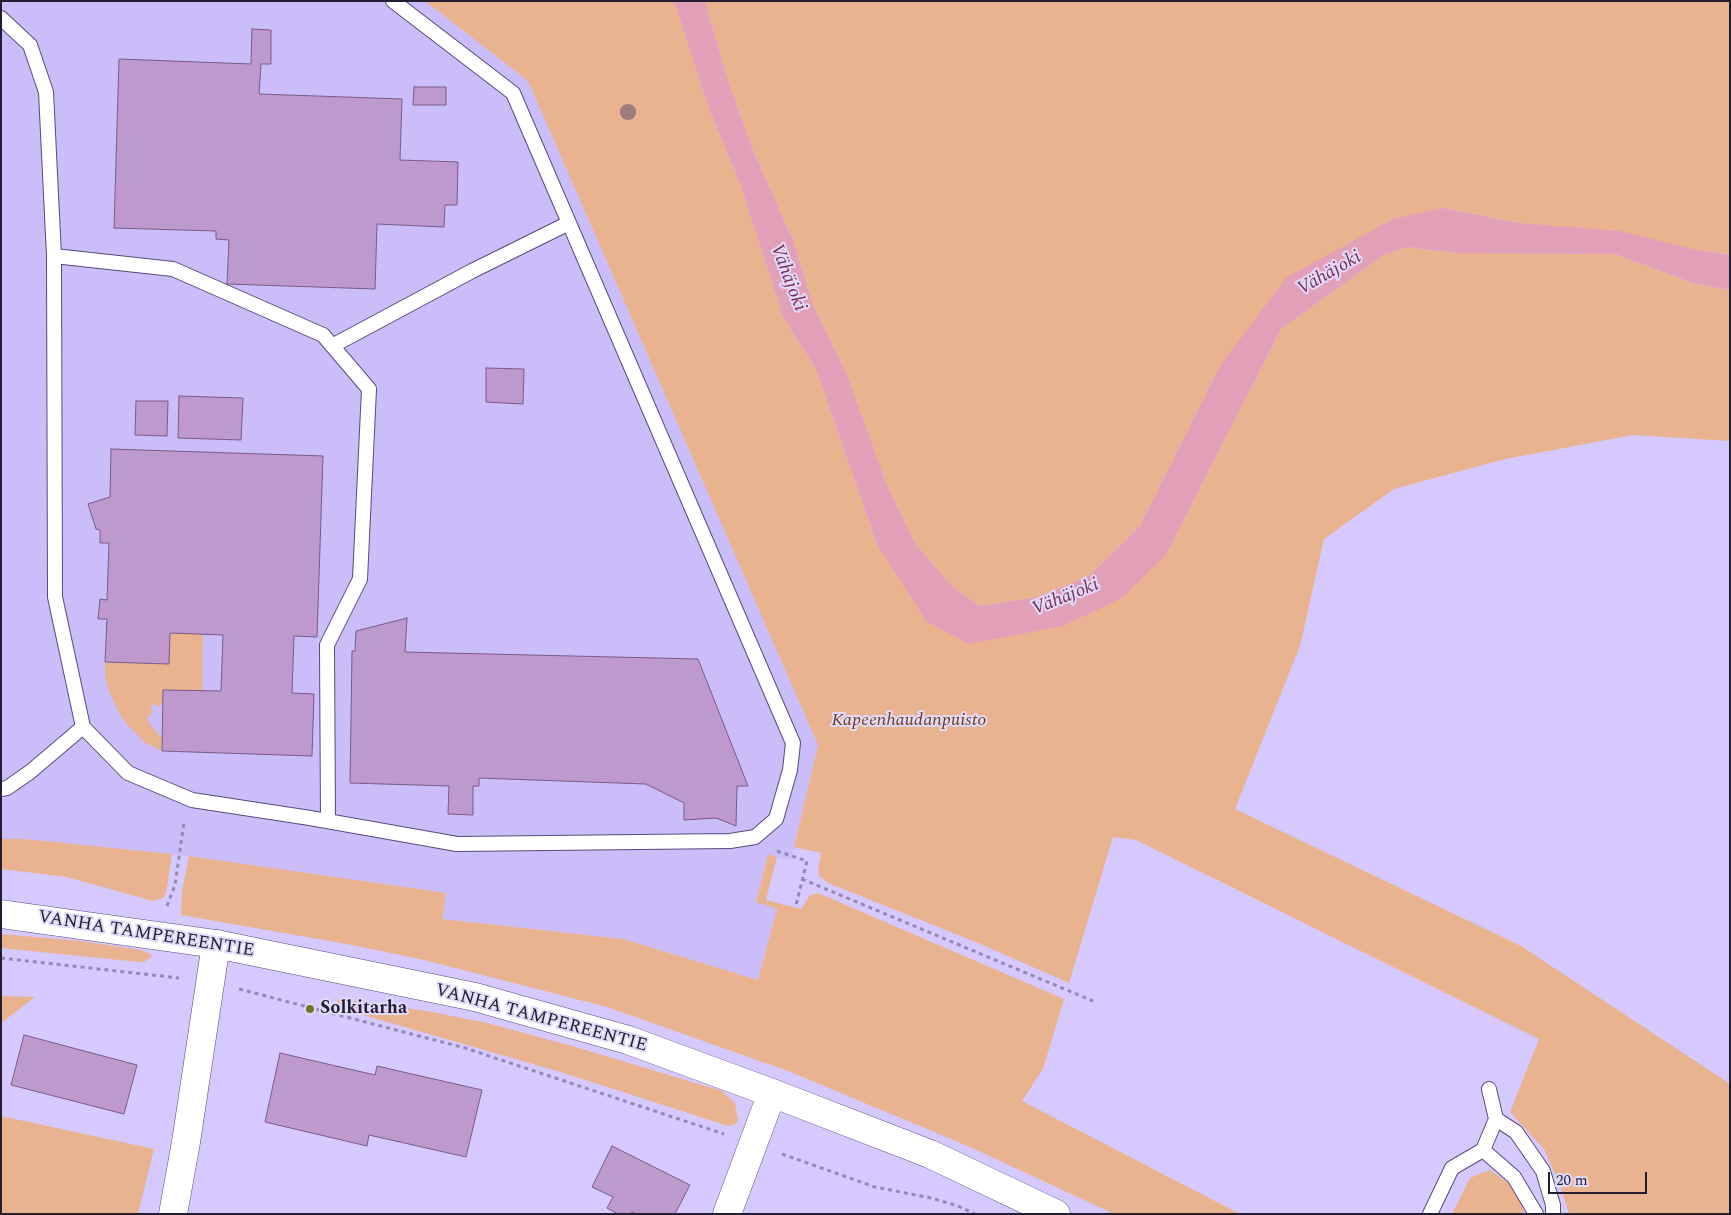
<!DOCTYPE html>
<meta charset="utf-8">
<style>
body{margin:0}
#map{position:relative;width:1731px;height:1215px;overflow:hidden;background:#d5c9ff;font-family:Spectral,serif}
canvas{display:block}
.frame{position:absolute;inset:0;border:2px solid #221d31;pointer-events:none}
.scale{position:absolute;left:1548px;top:1172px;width:99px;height:22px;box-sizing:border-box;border:2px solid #221d31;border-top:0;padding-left:6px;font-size:15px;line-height:18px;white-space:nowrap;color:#221d31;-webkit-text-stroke:4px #e1dafb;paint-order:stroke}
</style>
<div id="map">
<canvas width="1731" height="1215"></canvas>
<div class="frame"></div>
<div class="scale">20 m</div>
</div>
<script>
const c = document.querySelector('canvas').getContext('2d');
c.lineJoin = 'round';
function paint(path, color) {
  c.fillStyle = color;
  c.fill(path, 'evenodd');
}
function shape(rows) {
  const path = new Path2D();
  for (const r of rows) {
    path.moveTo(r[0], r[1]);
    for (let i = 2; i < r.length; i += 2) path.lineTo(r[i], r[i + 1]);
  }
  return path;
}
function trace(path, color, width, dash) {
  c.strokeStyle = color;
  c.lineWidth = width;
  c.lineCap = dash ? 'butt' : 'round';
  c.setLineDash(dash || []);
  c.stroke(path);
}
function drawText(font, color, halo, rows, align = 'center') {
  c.font = font + ' Spectral,serif';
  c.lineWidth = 4;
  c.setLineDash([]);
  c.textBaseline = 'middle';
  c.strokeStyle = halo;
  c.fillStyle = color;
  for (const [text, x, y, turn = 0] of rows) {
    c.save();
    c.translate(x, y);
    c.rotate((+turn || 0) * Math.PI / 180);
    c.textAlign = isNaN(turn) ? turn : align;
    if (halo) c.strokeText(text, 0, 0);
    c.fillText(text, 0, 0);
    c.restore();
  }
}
paint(shape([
 [1,1,425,1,528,81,818,745,791,860,768,855,756,901,777,908,758,980,623,939,442,919,446,893,189,856,25,839,1,839]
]), '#cbbdf9');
paint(shape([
 [425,1,674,1,709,109,740,183,783,317,816,369,877,544,969,644,1166,555,1281,329,1385,254,1407,247,1456,253,1615,254,1696,284,1730,290,1730,441,1633,435,1505,459,1394,489,1324,539,1300,646,1235,809,1521,946,1730,1084,1730,1214,1569,1214,1560,1185,1544,1149,1510,1112,1539,1039,1136,840,1113,837,1069,983,978,943,828,883,819,876,818,871,821,853,794,847,818,745,528,81],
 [705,1,1730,1,1730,255,1518,223,1443,208,1220,366,1140,526,1090,575,1038,597,979,606,952,586,916,545,887,485,846,372,813,305,794,243,752,148,726,74],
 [170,633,203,634,202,691,164,690,163,702,159,707,153,704,150,709,154,712,151,713,147,719,152,727,162,738,162,751,144,742,125,722,117,709,109,691,105,676,105,662,169,664],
 [1,839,25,839,172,854,166,893,163,898,153,901,67,877,1,869],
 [768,854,777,857,766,900,801,909,810,895,818,893,1064,999,1043,1069,1022,1101,1240,1214,1114,1214,970,1147,788,1071,607,1007,424,960,352,945,181,915,182,891,189,856,446,893,442,919,623,939,758,980,777,909,756,902],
 [1,934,81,941,141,950,151,954,152,956,144,962,139,962,1,948],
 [1,996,35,997,1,1023],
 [339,999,427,1011,487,1023,579,1048,722,1091,735,1103,738,1120,736,1124,728,1126,564,1073,342,1009,337,1007,336,1003],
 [1,1116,154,1149,138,1214,1,1214],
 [1490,1170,1511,1185,1522,1204,1524,1214,1452,1214,1470,1178]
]), '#eab38f');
paint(shape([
 [674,1,705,1,726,74,752,148,794,243,813,305,846,372,887,485,916,545,952,586,979,606,1038,597,1090,575,1140,526,1220,366,1287,277,1393,219,1443,208,1518,223,1620,231,1692,249,1730,255,1730,290,1696,284,1615,254,1456,253,1407,247,1385,254,1281,329,1166,555,1122,598,1063,626,969,644,926,621,877,544,816,369,783,317,740,183,709,109]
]), '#e2a0b8');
const building = shape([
 [252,29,271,30,271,64,261,64,259,94,402,99,400,160,458,162,457,205,445,205,444,227,377,224,375,289,227,284,229,240,216,239,216,231,114,228,119,59,251,64,252,29],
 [414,87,446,87,446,105,413,105,414,87],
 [486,368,524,369,523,404,486,402,486,368],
 [179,396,243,398,241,440,178,438,179,396],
 [136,401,168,401,167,436,135,435,136,401],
 [111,449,323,456,317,637,294,636,292,693,314,694,312,756,162,751,163,690,221,691,223,635,170,633,169,664,105,662,107,619,98,619,100,599,107,600,109,543,100,543,100,530,96,529,88,504,110,497,111,449],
 [407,618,405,652,698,659,748,786,737,786,736,826,716,818,684,820,684,803,646,784,479,778,479,786,473,786,473,815,448,814,449,786,350,783,352,651,355,651,356,631,407,618],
 [24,1035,137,1065,124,1114,11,1085,24,1035],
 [280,1053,375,1075,377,1066,482,1090,466,1157,369,1135,367,1146,265,1122,280,1053],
 [612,1146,690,1185,675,1214,636,1214,632,1212,631,1214,618,1214,607,1208,613,1197,592,1187,612,1146]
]);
paint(building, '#be99ce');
trace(building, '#795b87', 1);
const lane = shape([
 [1,18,30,45,46,92,54,256,173,269,323,335,369,389,360,579,327,645,328,821],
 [54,256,55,597,83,727,128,773,192,800,310,818,457,844,730,841,755,837,776,819,790,770,793,743,513,93,393,1],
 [332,346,472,271,569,223],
 [1,789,7,788,30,772,83,727],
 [1496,1119,1516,1132,1543,1171,1553,1205,1553,1214],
 [1483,1150,1514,1177,1536,1214],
 [1430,1214,1452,1168,1483,1150,1496,1119,1489,1089]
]);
const street = shape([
 [173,1214,186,1142,216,944],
 [727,1214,772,1093]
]);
const secondary = shape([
 [1,914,216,944,475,997,628,1040,772,1093,930,1154,1056,1214]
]);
trace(lane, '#574b7a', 16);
trace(street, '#574b7a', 29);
trace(secondary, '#574b7a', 29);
trace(shape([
 [777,851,807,861,796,905],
 [802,879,1093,1001],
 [167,906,175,885,184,822],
 [1,958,179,978],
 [239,989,465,1048,724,1134],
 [782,1154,875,1187,931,1198,958,1206,975,1214]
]), '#938ab3', 3, [4, 4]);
trace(lane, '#fff', 14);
trace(street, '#fff', 28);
trace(secondary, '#fff', 28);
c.fillStyle = '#9f7c7d';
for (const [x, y] of [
 [628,112]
]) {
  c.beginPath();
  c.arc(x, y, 8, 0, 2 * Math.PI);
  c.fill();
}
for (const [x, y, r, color] of [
 [310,1009,5,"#6e7722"]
]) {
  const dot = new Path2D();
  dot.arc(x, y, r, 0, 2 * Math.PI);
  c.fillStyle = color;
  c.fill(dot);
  trace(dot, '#e1dafb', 2);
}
drawText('italic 18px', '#723d13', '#e1dafb', [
 ["Kapeenhaudanpuisto",909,721]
]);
drawText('18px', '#221d31', '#e1dafb', [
 ["VANHA TAMPEREENTIE",146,935,9],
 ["VANHA TAMPEREENTIE",541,1019,15]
]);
drawText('bold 18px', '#221d31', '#e1dafb', [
 ["Solkitarha",320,1009]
], 'left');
drawText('italic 19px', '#7b2e51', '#e1dafb', [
 ["Vähäjoki",1330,274,-30],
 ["Vähäjoki",787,278,69],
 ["Vähäjoki",1066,598,-22]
]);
</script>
